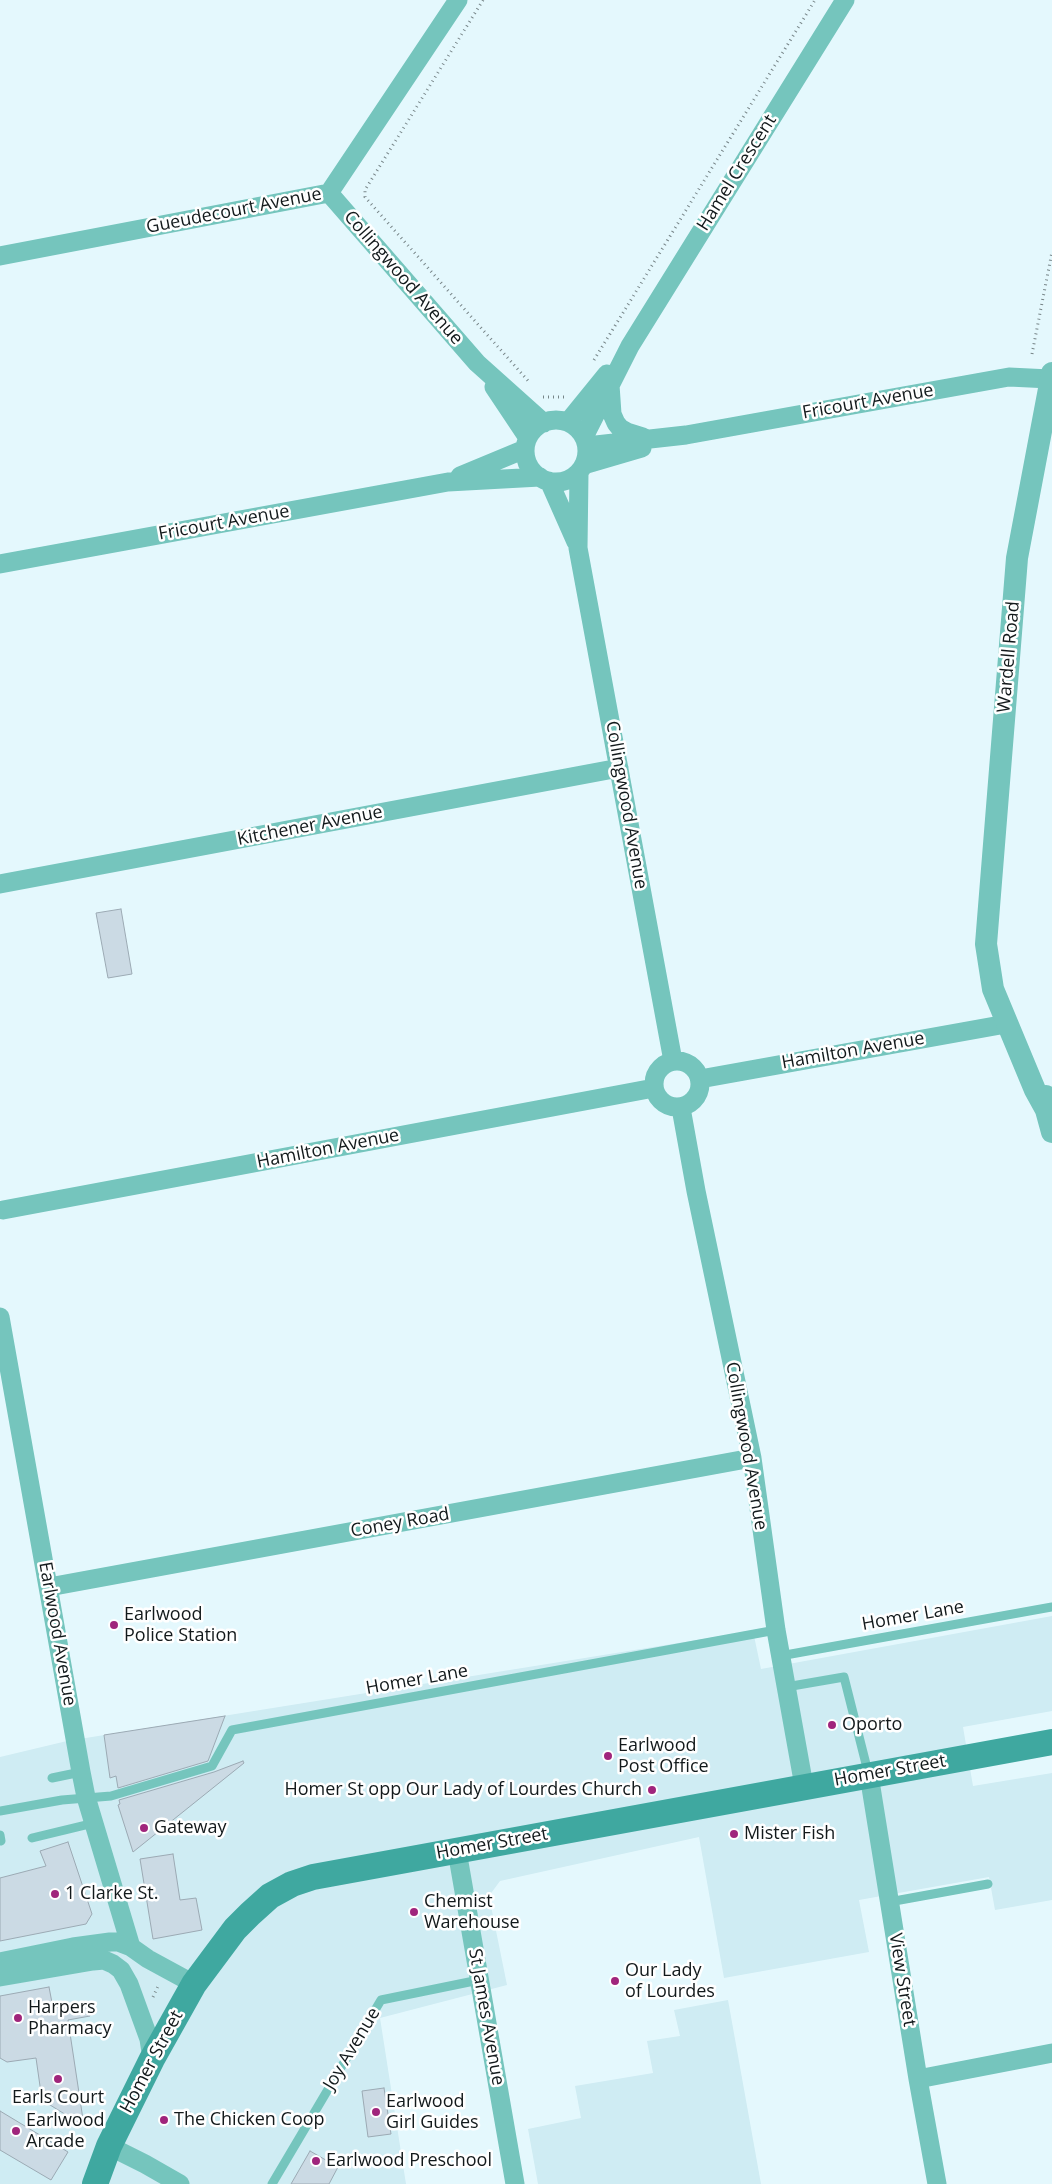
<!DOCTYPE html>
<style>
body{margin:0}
canvas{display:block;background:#e4f8fd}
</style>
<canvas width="1052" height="2184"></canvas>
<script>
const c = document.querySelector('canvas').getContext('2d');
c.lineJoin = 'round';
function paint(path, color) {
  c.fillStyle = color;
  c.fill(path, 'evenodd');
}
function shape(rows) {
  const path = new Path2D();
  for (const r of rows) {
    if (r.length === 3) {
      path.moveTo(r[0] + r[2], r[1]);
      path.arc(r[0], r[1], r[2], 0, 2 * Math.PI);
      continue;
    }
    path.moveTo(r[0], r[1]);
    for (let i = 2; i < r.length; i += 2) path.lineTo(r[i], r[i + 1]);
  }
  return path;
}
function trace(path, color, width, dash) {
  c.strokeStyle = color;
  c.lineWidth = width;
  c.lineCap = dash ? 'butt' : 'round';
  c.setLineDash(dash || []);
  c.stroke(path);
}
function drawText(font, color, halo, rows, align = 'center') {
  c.font = font + ' "Open Sans",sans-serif';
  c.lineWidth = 5;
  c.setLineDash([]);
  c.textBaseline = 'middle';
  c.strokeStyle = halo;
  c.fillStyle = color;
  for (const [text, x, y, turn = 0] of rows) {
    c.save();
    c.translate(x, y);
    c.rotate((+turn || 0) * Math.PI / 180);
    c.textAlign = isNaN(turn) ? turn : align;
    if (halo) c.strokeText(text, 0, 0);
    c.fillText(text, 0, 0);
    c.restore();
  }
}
paint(shape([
 [1052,1616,1052,1711,963,1727,973,1786,1052,1773,1052,1900,995,1910,989,1877,859,1900,869,1952,724,1978,699,1837,500,1881,489,1896,507,1985,380,2018,406,2184,0,2184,0,1757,67,1741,753,1631,761,1669],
 [728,2000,761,2184,538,2184,528,2129,581,2118,575,2086,653,2073,647,2041,680,2036,674,2010]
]), '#cfecf3');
const building = shape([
 [121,909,132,974,108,978,96,913,121,909],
 [225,1716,208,1761,118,1788,116,1776,110,1778,104,1735,225,1716],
 [243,1761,244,1763,133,1852,118,1805,120,1804,119,1800,214,1772,243,1761],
 [68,1842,92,1914,86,1924,0,1941,0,1878,46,1866,40,1851,68,1842],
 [173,1854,180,1900,196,1898,202,1930,153,1939,140,1859,173,1854],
 [49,1987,53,2008,87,2002,90,2016,68,2020,84,2126,42,2100,36,2058,7,2062,0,2058,0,1996,49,1987],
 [384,2088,391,2134,368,2137,362,2091,384,2088],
 [0,2111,68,2152,51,2180,0,2150,0,2111],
 [310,2151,338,2167,329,2184,291,2184,310,2151]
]);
paint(building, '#cbdae4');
trace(building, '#9caab4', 1);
trace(shape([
 [483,0,365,190,365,197,530,383],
 [1032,354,1052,252],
 [594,360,815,0],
 [543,397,564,397],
 [153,1997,159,1984]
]), '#778588', 3, [1, 4]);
trace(shape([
 [780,1656,1052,1607],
 [786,1687,844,1677,868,1772],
 [52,1778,81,1772],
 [0,1811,62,1800,111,1796,212,1766,232,1730,776,1630],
 [0,1835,1,1841],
 [32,1838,94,1823],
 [889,1902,988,1884],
 [272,2184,381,2000,479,1980]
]), '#75c5bd', 9);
trace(shape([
 [329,193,477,363,544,423],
 [0,256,329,193,458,0],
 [610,385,612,414,616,423,620,428,627,432,643,437],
 [494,387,528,438],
 [556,451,31],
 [568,422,607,374],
 [584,437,630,346,845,0],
 [587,446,686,435,1009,377,1050,379],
 [584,465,642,448],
 [579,473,578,548,673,1061],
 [460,476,525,449],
 [549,481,576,542],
 [0,564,448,482,540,477],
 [0,884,619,768],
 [677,1084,23],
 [700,1079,1006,1024],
 [681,1108,696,1191,752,1458,776,1630,804,1786],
 [3,1210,654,1088],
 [0,1317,81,1772,86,1797,131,1947],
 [49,1587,752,1458],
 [869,1775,918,2079,937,2184],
 [457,1851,515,2184],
 [0,1962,73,1947,110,1942,118,1942,131,1947,148,1959,194,1984],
 [0,1977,93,1961,104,1960,113,1964,121,1970,129,1984,149,2039,152,2059],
 [918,2079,1052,2053],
 [109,2146,145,2164,180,2184]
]), '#75c5bd', 19);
trace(shape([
 [1046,1096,1046,1110,1052,1132],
 [1046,1110,1035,1090,993,989,986,944,1017,558,1052,373]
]), '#75c5bd', 22);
trace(shape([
 [95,2184,109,2146,152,2059,194,1984,235,1929,250,1914,270,1896,292,1884,313,1877,1052,1742]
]), '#3fa8a0', 26);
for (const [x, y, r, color] of [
 [114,1625,5,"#a0257c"],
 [832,1725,5,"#a0257c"],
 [608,1756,5,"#a0257c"],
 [652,1790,5,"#a0257c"],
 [144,1828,5,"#a0257c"],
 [734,1834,5,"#a0257c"],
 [55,1894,5,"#a0257c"],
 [414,1912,5,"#a0257c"],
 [615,1981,5,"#a0257c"],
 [18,2018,5,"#a0257c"],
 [58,2079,5,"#a0257c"],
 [376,2112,5,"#a0257c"],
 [164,2120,5,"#a0257c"],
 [16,2131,5,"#a0257c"],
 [316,2161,5,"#a0257c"]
]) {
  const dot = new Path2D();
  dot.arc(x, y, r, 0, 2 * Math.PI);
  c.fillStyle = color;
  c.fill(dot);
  trace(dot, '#fff', 2);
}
drawText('18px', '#12191b', '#fff', [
 ["Hamel Crescent",737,173,-58],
 ["Gueudecourt Avenue",234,211,-11],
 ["Collingwood Avenue",403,278,49],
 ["Fricourt Avenue",868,402,-10],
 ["Fricourt Avenue",224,523,-10],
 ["Wardell Road",1009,657,-85],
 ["Collingwood Avenue",626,805,80],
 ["Kitchener Avenue",310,826,-11],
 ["Hamilton Avenue",853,1051,-10],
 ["Hamilton Avenue",328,1149,-11],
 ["Collingwood Avenue",746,1446,80],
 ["Coney Road",400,1523,-10],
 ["Homer Lane",913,1616,-10],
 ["Earlwood Avenue",57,1634,80],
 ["Homer Lane",417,1680,-10],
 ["Homer Street",890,1771,-10],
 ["Homer Street",492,1844,-10],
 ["View Street",902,1980,81],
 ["St James Avenue",486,2017,80],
 ["Joy Avenue",352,2049,-59],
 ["Homer Street",152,2062,-62]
]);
drawText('18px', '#12191b', '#fff', [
 ["Earlwood",124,1615],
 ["Police Station",124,1636],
 ["Oporto",842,1725],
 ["Earlwood",618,1746],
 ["Post Office",618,1767],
 ["Homer St opp Our Lady of Lourdes Church",642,1790,"right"],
 ["Gateway",154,1828],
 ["Mister Fish",744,1834],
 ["1 Clarke St.",65,1894],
 ["Chemist",424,1902],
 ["Warehouse",424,1923],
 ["Our Lady",625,1971],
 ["of Lourdes",625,1992],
 ["Harpers",28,2008],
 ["Pharmacy",28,2029],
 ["Earls Court",58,2098,"center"],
 ["Earlwood",386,2102],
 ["Girl Guides",386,2123],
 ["The Chicken Coop",174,2120],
 ["Earlwood",26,2121],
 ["Arcade",26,2142],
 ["Earlwood Preschool",326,2161]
], 'left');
</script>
